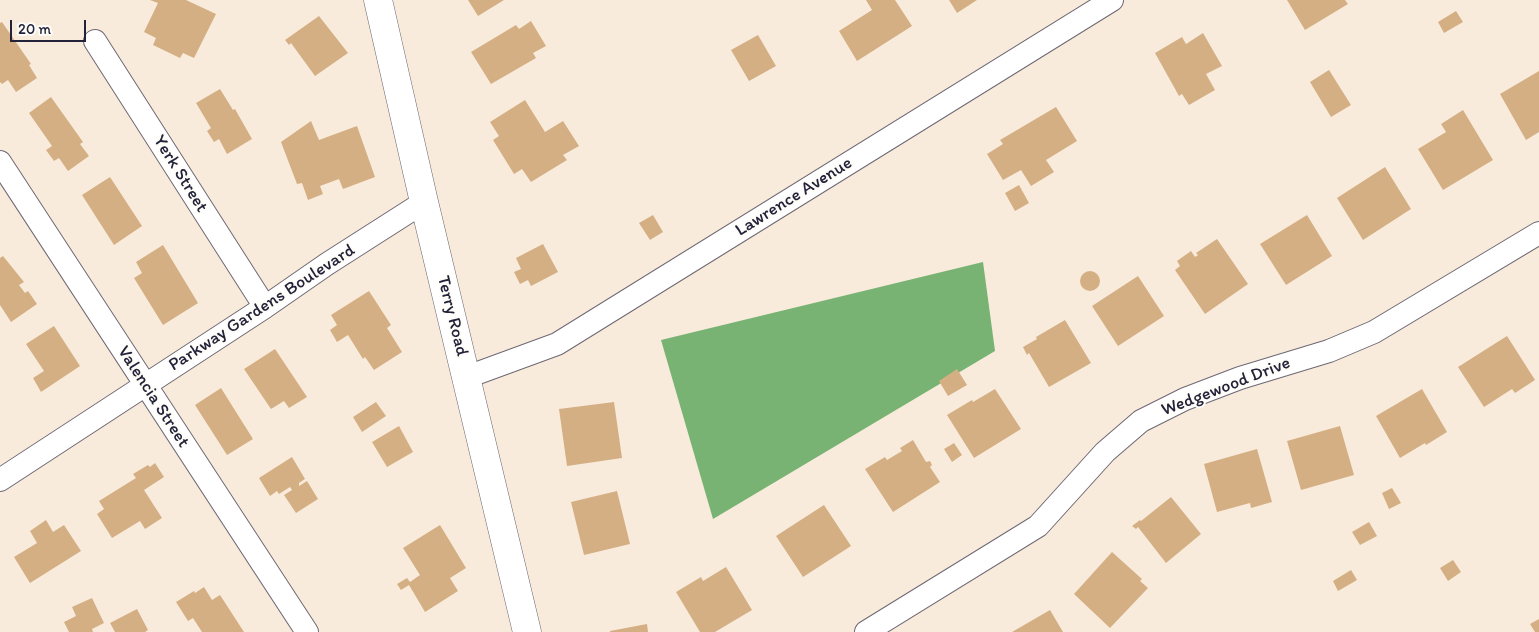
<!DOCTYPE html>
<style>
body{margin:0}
#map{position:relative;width:1539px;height:632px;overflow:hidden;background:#f9ebdb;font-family:Itim,sans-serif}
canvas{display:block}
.scale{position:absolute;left:10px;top:20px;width:76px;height:22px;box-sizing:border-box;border:2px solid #22223b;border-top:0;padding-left:6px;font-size:15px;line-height:18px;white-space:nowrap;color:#22223b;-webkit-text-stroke:4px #fdfcf7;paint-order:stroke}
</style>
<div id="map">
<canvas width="1539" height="632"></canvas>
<div class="scale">20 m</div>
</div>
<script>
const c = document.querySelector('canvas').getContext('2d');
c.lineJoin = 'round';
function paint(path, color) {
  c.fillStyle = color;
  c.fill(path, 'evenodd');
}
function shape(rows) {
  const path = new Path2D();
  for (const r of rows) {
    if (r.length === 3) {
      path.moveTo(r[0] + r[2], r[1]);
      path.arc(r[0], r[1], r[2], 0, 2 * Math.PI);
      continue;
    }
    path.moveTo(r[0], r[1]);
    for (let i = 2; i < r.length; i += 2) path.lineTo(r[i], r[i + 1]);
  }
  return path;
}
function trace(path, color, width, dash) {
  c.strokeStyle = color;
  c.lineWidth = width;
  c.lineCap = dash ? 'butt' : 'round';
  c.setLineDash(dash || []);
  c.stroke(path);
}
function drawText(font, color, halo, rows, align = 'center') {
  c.font = font + ' Itim,sans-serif';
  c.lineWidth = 4;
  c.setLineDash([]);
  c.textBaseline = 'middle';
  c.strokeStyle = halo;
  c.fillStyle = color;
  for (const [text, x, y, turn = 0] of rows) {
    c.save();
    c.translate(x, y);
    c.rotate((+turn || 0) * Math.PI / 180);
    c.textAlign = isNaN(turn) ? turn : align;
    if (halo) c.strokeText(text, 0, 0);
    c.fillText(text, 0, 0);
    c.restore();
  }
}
paint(shape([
 [983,262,995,351,713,519,661,340]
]), '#78b373');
paint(shape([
 [150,0,186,0,216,14,194,58,183,53,180,58,153,45,156,38,144,32,158,3],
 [468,0,504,0,478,16],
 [866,0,895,0,912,26,857,61,839,31,872,10],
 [949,0,977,0,957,13],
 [1287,0,1345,0,1348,4,1305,30],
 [1456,11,1463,22,1444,33,1438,22],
 [319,16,348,53,315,76,291,43,289,45,285,40],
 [531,21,546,46,533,53,536,58,491,84,471,52,516,25,519,29],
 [2,22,31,64,29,65,37,78,16,92,8,80,2,84,0,82,0,23],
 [1203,33,1222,66,1206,74,1215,90,1189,105,1182,94,1179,96,1155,53,1182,37,1186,44],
 [758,35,776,66,749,81,731,50],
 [1329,70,1351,105,1331,117,1310,82],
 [1539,71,1539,132,1526,140,1500,94],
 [220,89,233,110,235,109,252,139,227,154,219,139,214,142,207,131,211,128,196,103],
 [51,97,83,142,80,144,89,156,68,171,59,158,54,161,46,150,52,146,29,113],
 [525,100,545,132,563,121,579,146,563,155,567,160,531,182,522,169,514,174,493,140,499,136,490,122],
 [1056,107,1077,141,1046,160,1054,172,1031,186,1021,170,1003,180,987,154,1003,144,1000,140],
 [1463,110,1493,160,1443,190,1418,149,1446,132,1441,124],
 [311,121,319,140,357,126,375,177,343,189,339,179,320,186,323,194,308,200,302,183,297,184,281,142],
 [1385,167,1411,209,1363,240,1337,198],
 [110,177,142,226,114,245,82,195],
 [1019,185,1029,203,1015,211,1005,193],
 [653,215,663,232,650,240,639,223],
 [1307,215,1332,256,1286,285,1260,244],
 [1217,239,1248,284,1205,314,1175,270,1180,266,1177,261,1191,251,1195,257,1198,255,1196,253],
 [543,244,558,272,531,286,528,280,520,284,514,272,521,269,516,258],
 [163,245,198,303,163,325,134,278,142,273,136,262],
 [3,256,24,282,19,285,25,293,28,291,37,304,11,322,0,305,0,258],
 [1090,281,10],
 [1138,276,1164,316,1118,346,1092,306],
 [369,291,391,325,387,328,402,352,374,370,365,357,363,359,348,335,337,342,330,330,337,325,331,315],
 [1065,320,1091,363,1049,387,1029,353,1027,355,1023,347,1037,339,1036,337],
 [54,326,80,366,41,392,33,378,44,371,26,344],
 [1507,336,1535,380,1515,393,1512,389,1484,407,1458,367],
 [275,349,307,397,289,408,284,401,271,409,244,369],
 [957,369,967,385,948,396,939,381],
 [221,388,253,439,227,455,195,405],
 [995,389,1021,429,974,458,947,415,972,400,973,402],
 [1422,389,1447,432,1426,445,1425,443,1400,458,1376,416],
 [376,402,386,416,362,432,353,417],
 [614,402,622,458,567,466,559,409],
 [399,426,413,452,387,467,372,442],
 [1340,426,1354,475,1301,490,1287,441],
 [913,440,926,462,930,461,932,465,930,467,940,482,893,512,865,469,885,457,887,460,902,451,900,448],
 [954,443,962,455,952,462,944,449],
 [1257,449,1272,502,1251,508,1250,503,1217,512,1204,464],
 [292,457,305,479,299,483,299,486,307,481,318,499,296,513,284,495,292,490,290,487,279,494,277,491,270,496,259,478],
 [155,463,164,477,144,490,162,518,145,529,140,521,112,538,97,514,104,509,99,501,136,478,133,474,148,465,150,467],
 [1392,488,1401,503,1389,509,1382,493],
 [617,491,630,544,584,555,571,502],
 [1171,497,1201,534,1166,563,1138,527,1136,529,1132,526,1140,520,1141,521],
 [824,505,851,546,803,577,776,536],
 [46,520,53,532,64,525,81,551,30,583,14,557,37,543,30,531],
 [1369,522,1377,536,1360,545,1352,532],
 [440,525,466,568,450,578,458,591,425,612,409,585,401,590,397,584,407,578,410,582,420,575,403,548],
 [1112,552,1142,579,1140,581,1148,588,1110,628,1074,594],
 [1453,560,1461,572,1448,581,1440,568],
 [726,567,752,610,715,632,700,632,676,592,701,577,703,581],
 [1351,570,1357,580,1338,591,1333,581],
 [204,587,212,600,220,595,244,632,202,632,193,618,188,621,176,602,194,591,195,593],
 [92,598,104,623,92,629,93,632,69,632,64,622,76,616,72,607],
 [137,609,148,630,145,632,115,632,110,623],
 [1050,610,1063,632,1012,632],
 [1539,619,1539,632,1535,632,1530,624],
 [647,624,648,632,610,632,610,631]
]), '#d4af84');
const minor = shape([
 [95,41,265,307],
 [0,162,307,632],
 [467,377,557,344,1112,0],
 [0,480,265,307,327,264,424,202],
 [866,632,1038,526,1105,452,1141,421,1185,399,1240,378,1329,351,1374,332,1539,233]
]);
const tertiary = shape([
 [378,0,424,202,527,632]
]);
trace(minor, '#6d6873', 24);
trace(tertiary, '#6d6873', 29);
trace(minor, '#fff', 22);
trace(tertiary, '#fff', 28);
drawText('18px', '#22223b', '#fdfcf7', [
 ["Yerk Street",180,174,58],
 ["Lawrence Avenue",794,197,-32],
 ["Parkway Gardens Boulevard",262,308,-33],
 ["Terry Road",452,316,76],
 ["Wedgewood Drive",1226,387,-21],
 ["Valencia Street",153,397,57]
]);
</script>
